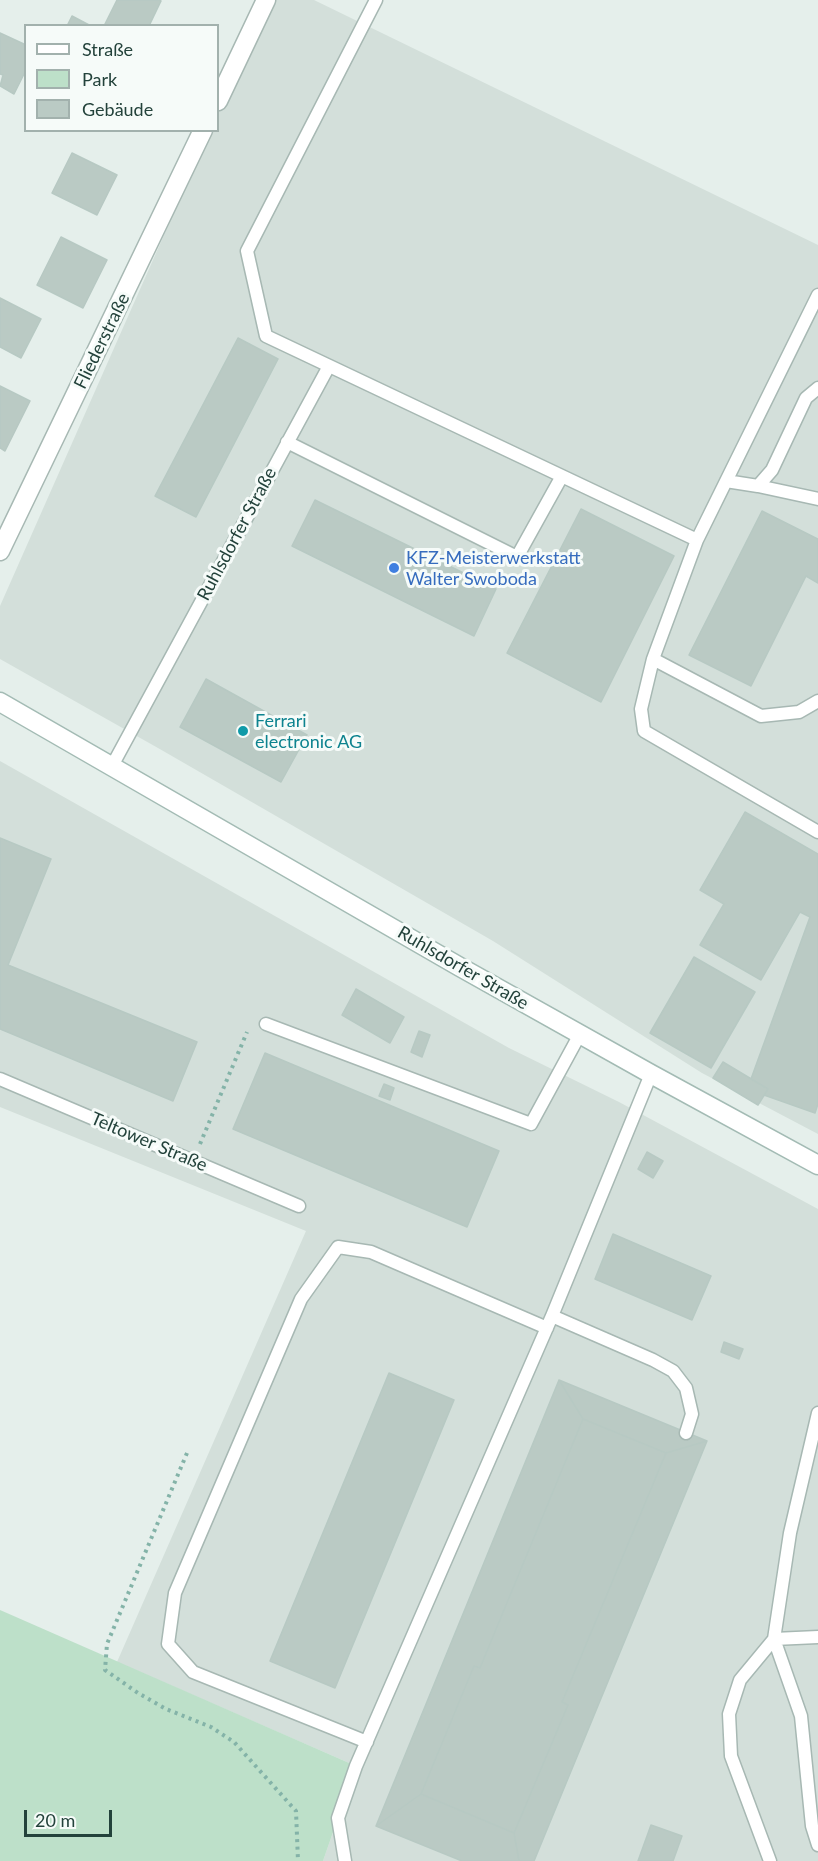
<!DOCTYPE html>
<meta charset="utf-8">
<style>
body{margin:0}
#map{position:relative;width:818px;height:1861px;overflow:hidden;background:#e5efeb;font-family:Lato,sans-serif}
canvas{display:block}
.legend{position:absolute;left:24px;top:24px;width:195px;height:108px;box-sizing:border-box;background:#f6fbf9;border:2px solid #a2b1ad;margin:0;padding:8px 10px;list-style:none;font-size:18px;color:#23423b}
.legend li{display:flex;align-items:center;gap:12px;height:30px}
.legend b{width:30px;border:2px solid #a2b1ad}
.scale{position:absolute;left:24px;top:1810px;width:88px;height:27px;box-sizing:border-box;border:3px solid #23423b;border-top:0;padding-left:8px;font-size:18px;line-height:21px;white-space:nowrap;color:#23423b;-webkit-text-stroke:4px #f6fbf9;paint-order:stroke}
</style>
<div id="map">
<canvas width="818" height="1861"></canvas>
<ul class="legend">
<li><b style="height:8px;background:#fff"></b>Straße</li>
<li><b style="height:16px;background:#bde0c9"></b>Park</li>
<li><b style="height:16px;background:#bacac4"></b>Gebäude</li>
</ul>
<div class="scale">20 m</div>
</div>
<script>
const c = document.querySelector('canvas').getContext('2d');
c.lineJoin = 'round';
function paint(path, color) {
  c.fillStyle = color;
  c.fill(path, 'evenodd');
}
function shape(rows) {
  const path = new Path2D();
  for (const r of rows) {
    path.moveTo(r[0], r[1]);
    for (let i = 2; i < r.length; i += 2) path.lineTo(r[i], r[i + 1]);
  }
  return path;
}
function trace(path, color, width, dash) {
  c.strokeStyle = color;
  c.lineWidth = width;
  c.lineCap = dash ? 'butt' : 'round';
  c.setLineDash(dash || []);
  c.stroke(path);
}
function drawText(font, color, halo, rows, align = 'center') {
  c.font = font + ' Lato,sans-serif';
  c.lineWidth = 6;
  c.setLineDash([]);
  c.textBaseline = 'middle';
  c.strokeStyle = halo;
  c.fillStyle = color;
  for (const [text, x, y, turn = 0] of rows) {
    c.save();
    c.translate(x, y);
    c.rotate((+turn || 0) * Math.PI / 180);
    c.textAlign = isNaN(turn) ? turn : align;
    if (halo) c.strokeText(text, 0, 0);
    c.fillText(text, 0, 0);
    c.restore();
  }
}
paint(shape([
 [267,0,314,0,818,245,818,1134,702,1073,493,941,158,748,0,659,0,606,210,131,218,130,218,113],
 [0,761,509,1048,619,1102,818,1209,818,1861,323,1861,356,1766,117,1662,306,1231,0,1107]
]), '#d3dfda');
paint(shape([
 [0,1610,356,1766,323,1861,0,1861]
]), '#bde0c9');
const building = shape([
 [117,0,159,0,161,1,149,26,104,26,117,0],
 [72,16,91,26,67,26,72,16],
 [0,33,26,45,26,70,14,94,0,86,3,75,0,74,0,33],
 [72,153,117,175,97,215,52,193,72,153],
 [61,237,107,260,83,308,37,285,61,237],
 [0,298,41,319,21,358,0,347,0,298],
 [238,338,278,359,196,517,155,496,238,338],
 [0,386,30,401,5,451,0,448,0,386],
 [315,500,496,589,474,636,292,546,315,500],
 [581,509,674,556,601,702,507,653,581,509],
 [762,511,818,539,818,583,806,576,751,686,689,655,762,511],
 [206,679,307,735,281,782,180,727,206,679],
 [745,812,818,854,818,1104,815,1113,764,1095,768,1089,751,1079,810,917,800,912,761,980,700,945,724,904,700,890,745,812],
 [0,838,51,859,8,965,197,1042,173,1101,0,1029,0,838],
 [694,957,755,992,711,1068,650,1033,694,957],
 [356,989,404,1017,390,1043,342,1015,356,989],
 [419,1031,430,1035,422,1057,411,1052,419,1031],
 [265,1053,499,1151,467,1227,233,1129,265,1053],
 [723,1062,768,1089,758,1105,713,1078,723,1062],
 [384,1084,394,1088,390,1100,379,1096,384,1084],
 [647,1152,663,1161,653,1178,638,1169,647,1152],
 [613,1234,711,1276,692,1320,595,1279,613,1234],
 [724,1342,743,1349,739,1359,721,1352,724,1342],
 [389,1373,454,1400,335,1688,270,1661,389,1373],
 [559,1380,707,1441,666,1453,583,1419,559,1380],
 [559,1380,583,1419,480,1668,474,1666,421,1794,376,1826,559,1380],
 [583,1419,666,1453,562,1702,568,1705,514,1833,421,1794,474,1666,480,1668,583,1419],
 [707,1441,534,1861,519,1861,514,1833,568,1705,562,1702,666,1453,707,1441],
 [421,1794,514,1833,519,1861,462,1861,376,1826,421,1794],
 [651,1825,682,1836,673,1861,638,1861,651,1825]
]);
paint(building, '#bacac4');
trace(building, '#b7c9c3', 1.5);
const lane = shape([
 [376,0,247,251,266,336,697,540],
 [818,295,697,540,653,659,641,709,644,731,818,832],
 [287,442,517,557,562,476],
 [726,481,758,486,772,470,806,398,818,388],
 [758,486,818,499],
 [653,659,761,716,799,712,818,701],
 [112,766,329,366],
 [266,1024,531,1124,580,1034],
 [0,1079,299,1206],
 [552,1316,653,1360,673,1371,686,1388,692,1414,686,1433],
 [818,1637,774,1639,801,1716,812,1826,818,1845],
 [367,1742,193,1672,168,1644,175,1593,301,1299,338,1247,371,1252,547,1328],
 [345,1861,338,1818,356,1766,552,1316,651,1074],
 [770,1861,731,1756,729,1714,740,1680,774,1639,790,1533,818,1413]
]);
const street = shape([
 [218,101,266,0],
 [0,551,203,130]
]);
const secondary = shape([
 [0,702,460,967,651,1074,818,1165]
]);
trace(lane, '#a7b8b3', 15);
trace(street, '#a7b8b3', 21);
trace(secondary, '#a3bbb4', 21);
trace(shape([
 [200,1144,247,1032],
 [187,1453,107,1644,105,1670,138,1693,166,1709,211,1727,234,1742,296,1811,298,1861]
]), '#84b3a8', 4, [3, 4.5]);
trace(lane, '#fff', 12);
trace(street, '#fff', 18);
trace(secondary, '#fff', 18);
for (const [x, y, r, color] of [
 [394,568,6,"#3f7fe0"],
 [243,731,6,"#0f9aa8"]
]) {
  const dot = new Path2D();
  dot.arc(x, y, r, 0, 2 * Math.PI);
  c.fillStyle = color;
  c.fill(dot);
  trace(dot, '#f6fbf9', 2);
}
drawText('18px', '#23423b', '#f6fbf9', [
 ["Fliederstraße",102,341,-64],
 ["Ruhlsdorfer Straße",237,534,-62],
 ["Ruhlsdorfer Straße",463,968,30],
 ["Teltower Straße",149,1142,23]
]);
drawText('18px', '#366cbe', '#f6fbf9', [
 ["KFZ-Meisterwerkstatt",406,558],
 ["Walter Swoboda",406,579]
], 'left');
drawText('18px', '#0d838f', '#f6fbf9', [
 ["Ferrari",255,721],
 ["electronic AG",255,742]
], 'left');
</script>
